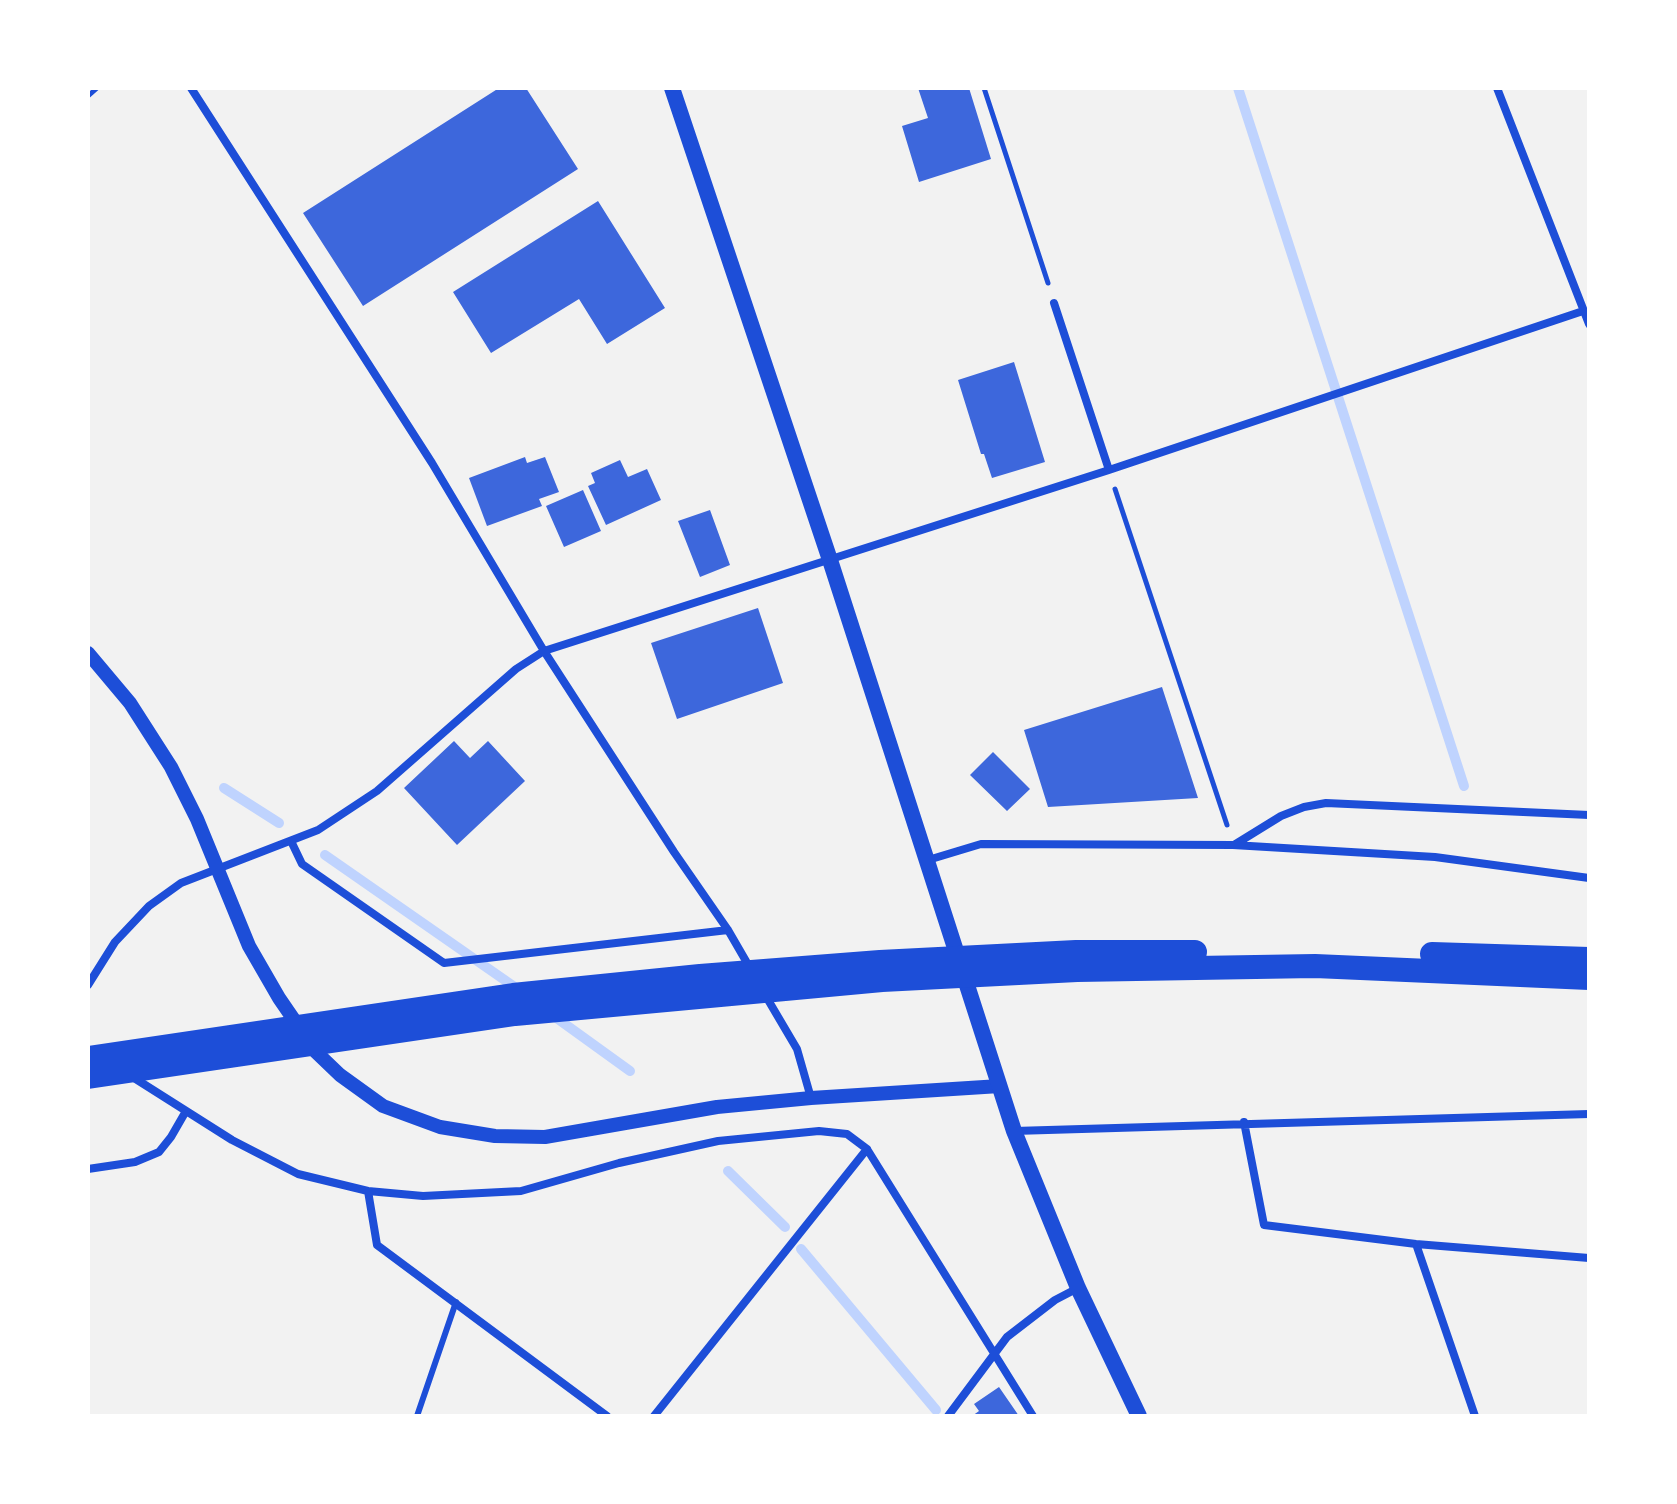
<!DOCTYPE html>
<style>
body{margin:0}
#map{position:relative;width:1677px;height:1504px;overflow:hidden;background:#f2f2f2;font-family:Figtree,sans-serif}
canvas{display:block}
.frame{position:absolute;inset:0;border:90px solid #fff;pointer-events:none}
</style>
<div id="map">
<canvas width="1677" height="1504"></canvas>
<div class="frame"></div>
</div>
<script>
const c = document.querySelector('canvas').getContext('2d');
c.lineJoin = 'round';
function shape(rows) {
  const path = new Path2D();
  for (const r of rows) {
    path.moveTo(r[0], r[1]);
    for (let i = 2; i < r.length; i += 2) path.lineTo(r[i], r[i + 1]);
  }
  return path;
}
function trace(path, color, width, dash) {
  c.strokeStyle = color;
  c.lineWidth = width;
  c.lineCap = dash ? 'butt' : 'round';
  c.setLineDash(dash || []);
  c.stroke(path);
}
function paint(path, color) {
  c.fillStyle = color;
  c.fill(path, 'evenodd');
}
trace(shape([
 [1238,88,1464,786],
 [224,788,279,823],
 [325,855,519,990],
 [551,1014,630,1071],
 [728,1171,785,1227],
 [801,1249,936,1410]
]), '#bfd3fe', 10);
paint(shape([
 [499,88,526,88,578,169,363,306,303,213],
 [918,88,969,88,991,159,919,182,902,126,928,118],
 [598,201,665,308,607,344,579,299,491,353,453,292],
 [1014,362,1045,462,992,478,984,454,981,454,958,380],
 [525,457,527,463,545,457,559,492,539,499,542,506,487,526,469,478],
 [620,460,628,477,647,469,661,500,606,525,588,486,595,483,591,473],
 [583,490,601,531,564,547,546,506],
 [710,510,730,565,700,577,678,521],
 [758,608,783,683,677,719,651,643],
 [1162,687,1198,798,1048,807,1024,730],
 [454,741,470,758,488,741,525,781,457,845,404,788],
 [993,752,1030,789,1007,811,970,775],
 [999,1387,1019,1416,972,1416,979,1411,974,1404]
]), '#3d67dc');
trace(shape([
 [984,88,1048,283],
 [88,96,97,88],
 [1115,489,1227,825]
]), '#1d4ed8', 5);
trace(shape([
 [417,1416,456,1302]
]), '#1d4ed8', 6);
trace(shape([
 [191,88,432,463,544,651,674,852,728,930,750,968],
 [1497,88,1589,324],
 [1054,303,1109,470],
 [291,841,302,864,444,963,728,930],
 [1234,845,1281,816,1304,807,1326,803,1589,815],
 [928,860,981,844,1233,845,1435,857,1589,878],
 [88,985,115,942,149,906,181,883,318,830,377,791,516,669,544,651,1109,470,1583,311],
 [764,993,797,1049,811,1098],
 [131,1076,232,1140,298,1174,368,1191,423,1196,521,1191,619,1163,718,1141,819,1131,847,1134,867,1149,1033,1416],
 [1244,1122,1264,1225,1416,1244,1589,1258],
 [1014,1131,1589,1114],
 [88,1169,135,1162,159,1152,171,1137,186,1111],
 [368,1191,377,1245,607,1416],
 [1416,1244,1475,1416],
 [654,1416,867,1149],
 [948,1416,1007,1337,1055,1300,1078,1288]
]), '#1d4ed8', 8);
trace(shape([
 [88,653,130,703,171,767,197,819,249,946,279,998,316,1052,340,1075,383,1106,440,1127,495,1136,545,1137,717,1107,811,1098,1000,1086]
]), '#1d4ed8', 14);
trace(shape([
 [672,88,830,560,1014,1131,1078,1288,1139,1416]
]), '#1d4ed8', 16);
trace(shape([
 [1432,954,1589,959],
 [88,1058,513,995,700,976,880,962,1076,952,1195,952],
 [88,1077,515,1014,882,980,1077,970,1315,966,1589,978]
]), '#1d4ed8', 24);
</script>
